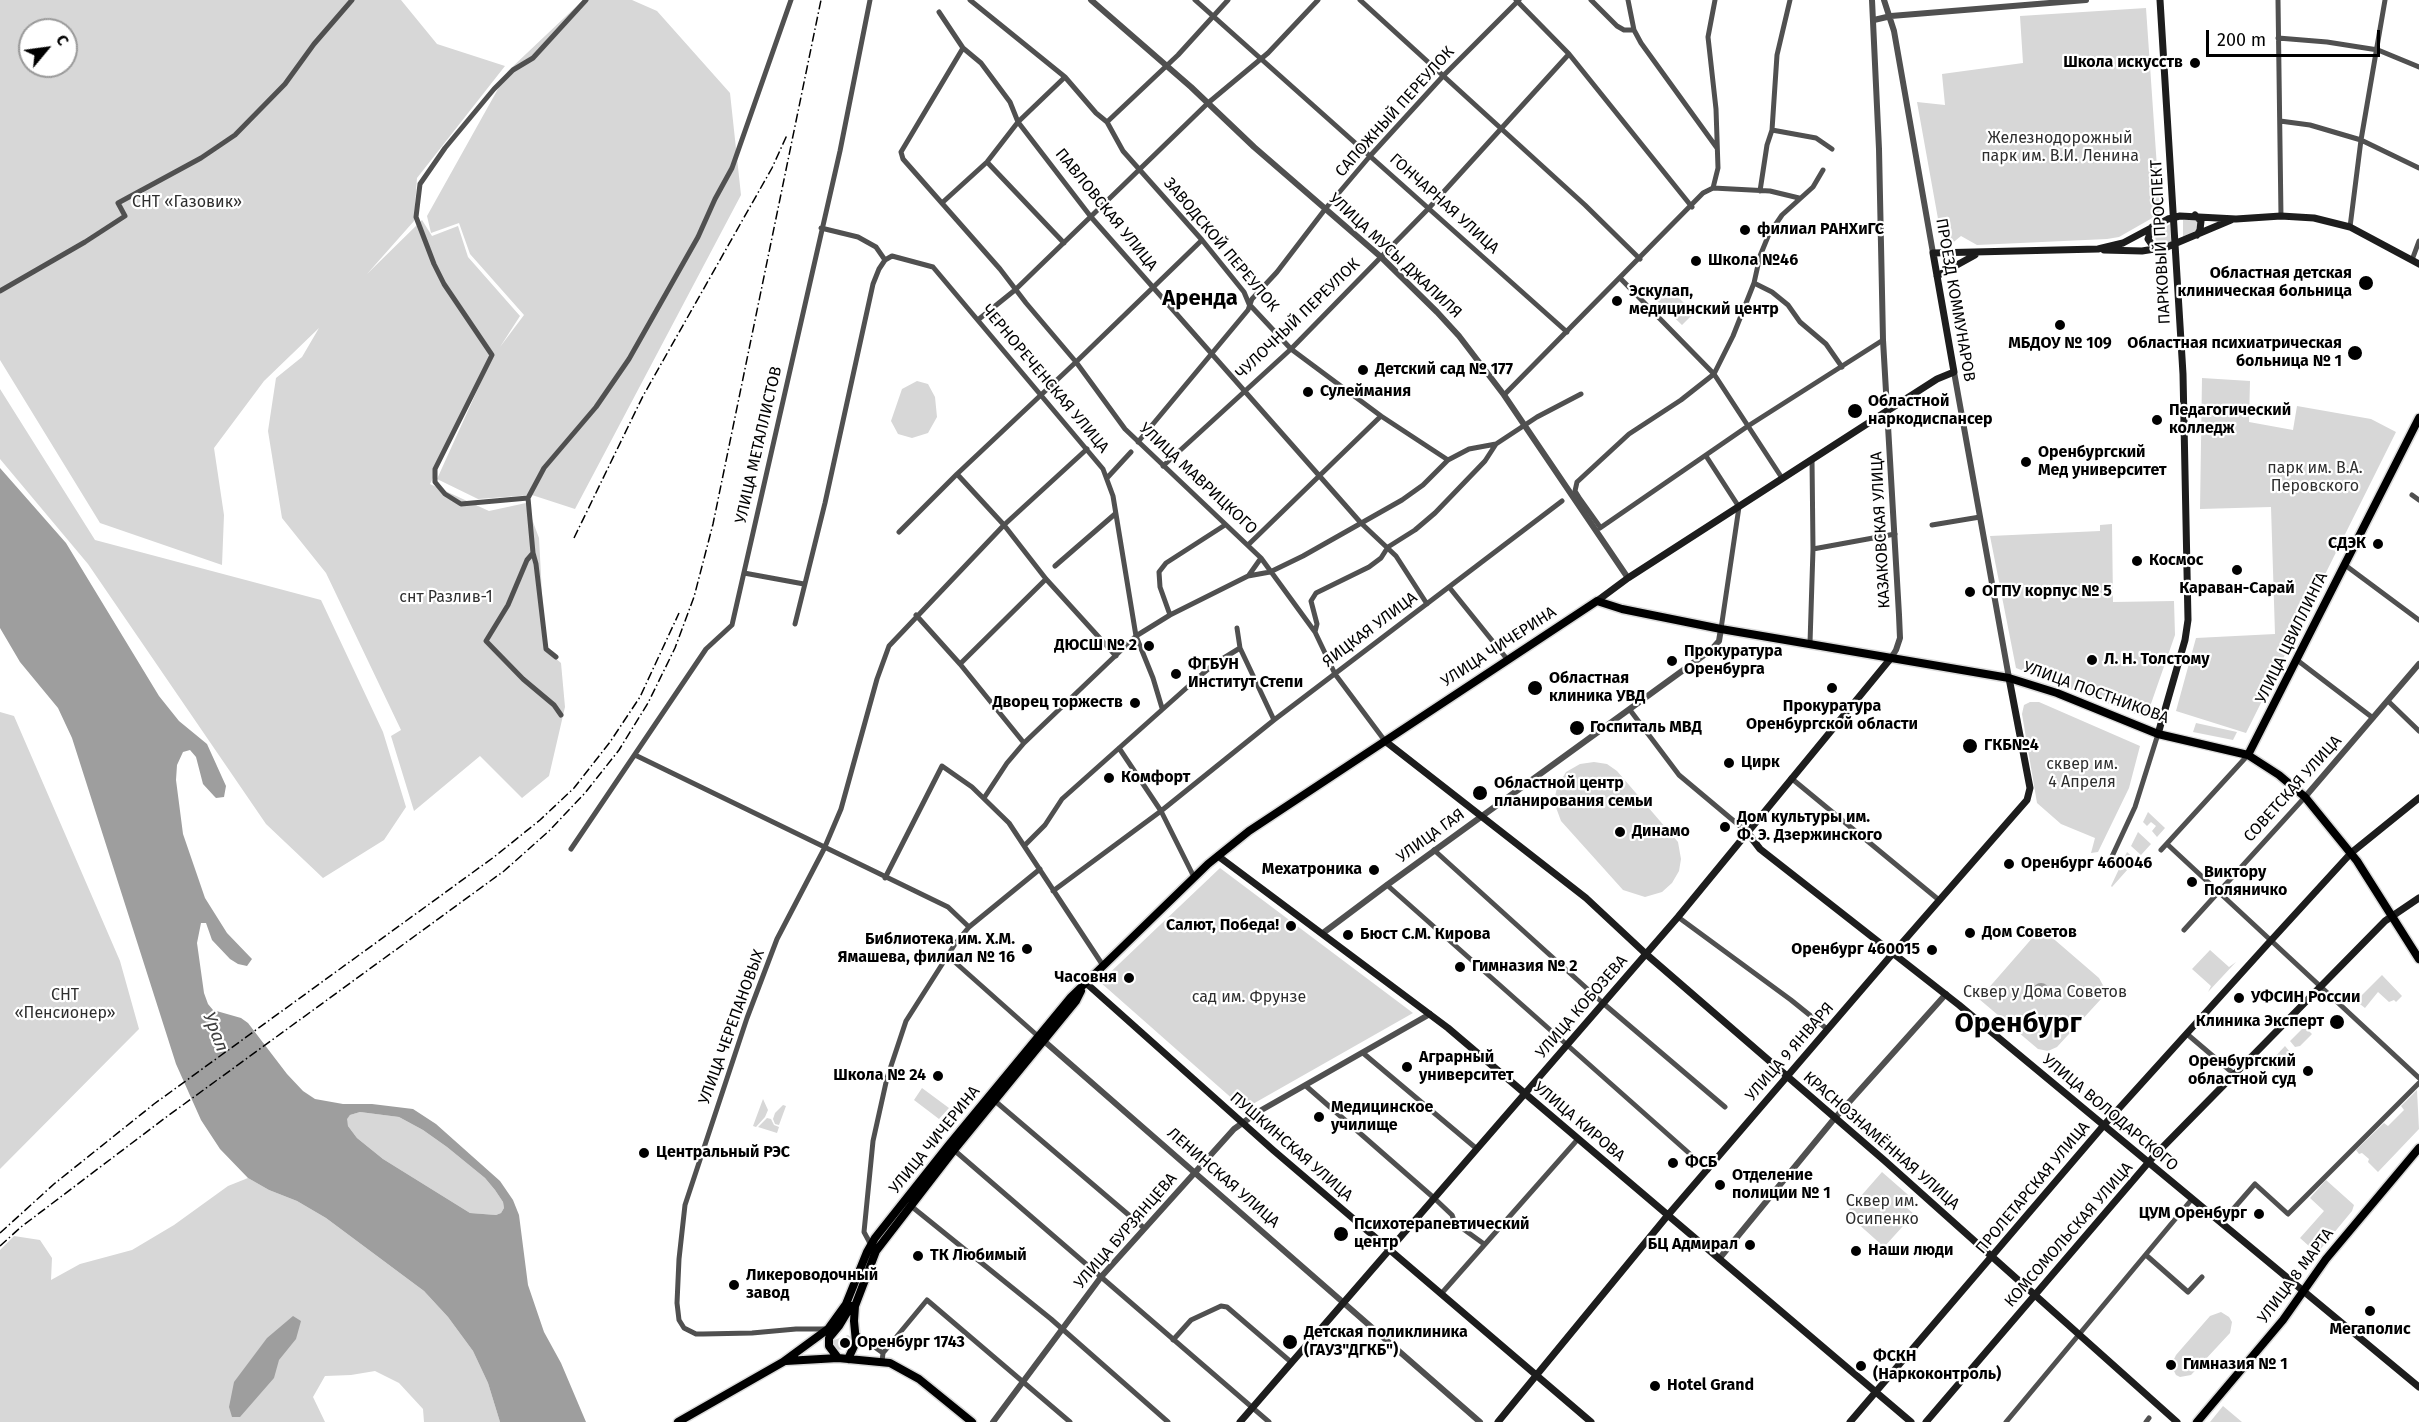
<!DOCTYPE html>
<meta charset="utf-8">
<style>
body{margin:0}
#map{position:relative;width:2419px;height:1422px;overflow:hidden;background:#fff;font-family:"Fira Sans",sans-serif}
canvas{display:block}
.north{position:absolute;left:18px;top:18px;width:60px;height:60px;box-sizing:border-box;background:#fff;border:2px solid #999;border-radius:50%;rotate:61deg;font-size:16px;font-weight:700;line-height:24px;text-align:center;color:#000}
.north::after{content:'';display:block;margin:auto;width:21px;height:27px;background:#000;clip-path:polygon(50% 0,100% 100%,50% 72%,0 100%)}
.scale{position:absolute;left:2206px;top:30px;width:174px;height:27px;box-sizing:border-box;border:3px solid #000;border-top:0;padding-left:8px;font-size:18px;line-height:21px;white-space:nowrap;color:#000;-webkit-text-stroke:4px #fff;paint-order:stroke}
</style>
<div id="map">
<canvas width="2419" height="1422"></canvas>
<div class="north">С</div>
<div class="scale">200 m</div>
</div>
<script>
const c = document.querySelector('canvas').getContext('2d');
c.lineJoin = 'round';
function paint(path, color) {
  c.fillStyle = color;
  c.fill(path, 'evenodd');
}
function shape(rows) {
  const path = new Path2D();
  for (const r of rows) {
    if (r.length === 3) {
      path.moveTo(r[0] + r[2], r[1]);
      path.arc(r[0], r[1], r[2], 0, 2 * Math.PI);
      continue;
    }
    path.moveTo(r[0], r[1]);
    for (let i = 2; i < r.length; i += 2) path.lineTo(r[i], r[i + 1]);
  }
  return path;
}
function trace(path, color, width, dash) {
  c.strokeStyle = color;
  c.lineWidth = width;
  c.lineCap = dash ? 'butt' : 'round';
  c.setLineDash(dash || []);
  c.stroke(path);
}
function drawText(font, color, halo, rows, align = 'center') {
  c.font = font + ' "Fira Sans",sans-serif';
  c.lineWidth = 4.5;
  c.setLineDash([]);
  c.textBaseline = 'middle';
  c.strokeStyle = halo;
  c.fillStyle = color;
  for (const [text, x, y, turn = 0] of rows) {
    c.save();
    c.translate(x, y);
    c.rotate((+turn || 0) * Math.PI / 180);
    c.textAlign = isNaN(turn) ? turn : align;
    if (halo) c.strokeText(text, 0, 0);
    c.fillText(text, 0, 0);
    c.restore();
  }
}
paint(shape([
 [0,0,401,0,437,44,505,66,417,178,414,221,367,274,422,220,432,236,458,226,468,257,520,316,500,347,524,315,470,254,459,223,431,233,427,216,508,71,583,0,632,0,657,11,730,93,741,195,575,509,532,495,478,499,437,479,491,360,430,484,489,511,526,503,539,538,545,649,561,663,565,707,549,776,522,798,480,756,414,811,391,736,401,730,326,573,282,518,268,431,276,378,302,357,319,328,264,381,214,448,224,515,222,565,100,523,0,360],
 [30,30,66,30,66,66,30,66],
 [2146,8,2160,211,2154,217,2119,237,2107,239,1977,245,1961,236,1950,245,1942,241,1917,102,1945,105,1942,74,2023,63,2020,16],
 [2183,220,2197,220,2199,222,2197,230,2183,237],
 [2170,224,2171,242,2157,244,2154,234],
 [1667,286,1694,313,1682,325,1655,299],
 [2202,378,2250,381,2249,422,2293,430,2297,406,2371,419,2396,432,2246,733,2176,711,2196,638,2275,634,2271,507,2200,509],
 [917,381,928,384,935,397,937,417,928,433,912,438,898,434,891,421,902,389],
 [0,389,95,540,321,600,383,732,406,807,384,840,323,878,266,824,88,564,0,459],
 [2112,524,2113,602,2174,601,2175,635,2146,718,2016,668,1990,536,2100,531,2100,525],
 [2030,702,2039,702,2140,746,2129,788,2098,852,2091,853,2095,838,2061,824,2037,803,2022,714,2024,705],
 [0,712,14,716,120,961,139,1029,0,1169],
 [2196,723,2237,732,2233,740,2193,732],
 [1594,762,1607,764,1617,771,1678,842,1681,859,1679,871,1672,883,1662,892,1645,897,1623,890,1561,821,1554,802,1557,787,1566,772,1580,764],
 [2148,812,2165,828,2157,837,2152,831,2156,826,2151,822,2147,826,2143,822],
 [2138,832,2151,844,2141,855,2131,846],
 [2127,852,2136,860,2112,887,2111,886],
 [1220,868,1413,1013,1244,1109,1100,982],
 [2041,928,2099,978,2104,987,2101,999,2057,1047,2048,1051,2038,1049,1979,999],
 [2210,950,2229,967,2236,962,2208,992,2211,986,2192,969],
 [2382,975,2402,996,2396,1002,2394,1000,2389,1002,2378,992,2365,1008,2356,1001],
 [2302,1029,2307,1029,2312,1034,2300,1046,2295,1047,2290,1041],
 [2285,1046,2290,1052,2289,1058,2276,1070,2271,1061],
 [922,1088,949,1108,939,1119,914,1100],
 [2417,1090,2419,1129,2378,1172,2368,1162,2369,1159,2362,1153,2359,1154,2356,1150,2384,1123,2388,1126,2404,1110,2401,1106],
 [763,1099,768,1110,765,1117,756,1127,753,1126],
 [783,1105,786,1106,779,1125,775,1124,773,1119,775,1113],
 [360,1112,399,1117,423,1130,447,1147,485,1178,495,1190,503,1202,504,1208,501,1213,496,1215,470,1213,383,1159,357,1138,348,1126,346,1119,350,1115],
 [767,1118,771,1119,774,1125,779,1127,777,1133,758,1127],
 [1882,1172,1914,1200,1907,1208,1914,1214,1884,1247,1846,1213],
 [248,1178,269,1190,297,1201,326,1218,424,1291,448,1317,473,1351,488,1383,500,1422,424,1422,423,1409,399,1383,375,1371,351,1375,325,1376,313,1397,325,1422,0,1422,0,1250,14,1236,40,1240,52,1258,51,1280,80,1264,132,1250,174,1225,228,1186],
 [2326,1180,2354,1205,2352,1211,2309,1263,2302,1258,2310,1247,2300,1238,2324,1211,2310,1198],
 [2221,1312,2229,1317,2232,1322,2230,1333,2191,1375,2180,1377,2176,1375,2171,1365,2176,1355,2210,1316],
 [848,1335,853,1339,850,1349,835,1350,832,1347,834,1340],
 [2223,1406,2242,1422,2210,1422]
]), '#d7d7d7');
paint(shape([
 [0,468,66,543,159,696,179,721,207,744,226,786,224,797,216,798,214,796,203,784,196,757,190,750,183,752,177,765,176,780,183,834,205,898,227,933,252,959,247,966,238,964,230,959,212,940,206,923,201,923,197,943,204,993,208,1004,213,1010,241,1018,248,1023,287,1074,303,1091,315,1099,343,1104,372,1104,413,1109,436,1124,500,1181,513,1200,519,1215,528,1285,544,1332,561,1363,586,1422,500,1422,488,1383,473,1351,448,1317,424,1291,326,1218,297,1201,269,1190,248,1178,220,1149,201,1120,176,1064,72,738,58,708,20,662,0,628],
 [360,1112,399,1117,423,1130,447,1147,485,1178,495,1190,503,1202,504,1208,501,1213,496,1215,470,1213,383,1159,357,1138,348,1126,347,1119,350,1115],
 [2041,991,8],
 [293,1316,301,1321,296,1339,279,1360,274,1378,240,1417,232,1417,229,1407,234,1382,267,1338]
]), '#9e9e9e');
const primary = shape([
 [2248,755,2419,418],
 [838,1358,829,1346,829,1338,839,1326,851,1306],
 [848,1359,856,1342,854,1321,855,1306,876,1251,954,1150,1076,1001,1081,991],
 [786,1361,838,1358,890,1363,919,1379,972,1422],
 [678,1422,783,1362,828,1329,846,1304,867,1252,875,1238,948,1146,1071,997,1208,864,1249,831,1597,601,1622,609,1721,629,2009,678,2057,693,2158,734,2248,755,2279,775,2305,797,2357,861,2419,959],
 [2197,1422,2283,1320,2326,1259,2419,1148]
]);
trace(primary, '#dbdbdb', 11);
trace(shape([
 [970,0,1065,77,1096,113,1107,122,1123,151,1202,240,1244,292,1249,304,1291,349,1381,416,1448,460],
 [1195,0,1567,332],
 [1360,0,1585,205,1640,259],
 [1516,0,1569,54,1692,207],
 [1591,0,1617,26,1624,30,1634,30,1641,43,1717,148],
 [1628,0,1634,30],
 [2278,0,2281,216],
 [939,12,963,48,981,63,1010,102,1018,122,1091,217,1361,523,1396,556,1427,604],
 [2278,38,2327,42,2378,50,2419,67],
 [963,48,901,152,903,159,1000,269,1026,303,1076,362,1125,429,1261,558,1315,632,1335,674,1385,741],
 [2280,121,2310,125,2361,140,2419,168],
 [1107,122,1178,55,1228,0],
 [1772,130,1816,138,1832,149],
 [987,162,1064,243],
 [1713,188,1718,168,1716,109,1708,37,1715,0],
 [1760,191,1767,145,1772,130,1777,55,1790,0],
 [943,202,987,162,1018,122,1065,77],
 [2350,227,2361,140,2385,0],
 [821,228,858,237,876,247,885,260],
 [885,260,892,256,933,267,1103,469,1113,496,1136,636,1153,678,1162,708],
 [2412,260,2419,241],
 [1620,278,1714,374,1782,478],
 [1754,283,1772,292,1788,305,1800,322,1826,344,1842,367],
 [0,291,85,242,125,216,118,203,201,158,235,135,285,84,314,44,352,0],
 [979,319,1015,290,1208,103,1268,53,1318,0],
 [1504,395,1703,193,1713,188,1770,191,1799,198],
 [1138,442,1248,310,1252,299,1277,272,1326,208,1370,156,1444,75,1519,0],
 [1706,456,1739,507,1721,629],
 [1163,466,1291,349,1428,209,1569,54],
 [957,474,1004,525,1046,579,1116,656],
 [1107,478,1131,452],
 [2412,495,2419,500],
 [528,498,544,468,596,407,629,359,698,237,715,199,732,168,791,0],
 [1932,525,1980,517],
 [1600,527,1580,499,1575,491,1577,482,1629,434,1681,400,1714,374,1733,336,1754,283,1760,256,1769,234,1782,215,1813,187,1823,170],
 [1600,528,1748,426,1883,340],
 [899,532,957,474,1076,362,1202,240],
 [1248,545,1381,416],
 [1813,549,1895,534],
 [533,553,536,564,546,649,556,657],
 [2345,565,2419,620],
 [1055,566,1115,514],
 [744,573,804,584],
 [1249,575,1261,558],
 [1449,587,1507,659],
 [916,615,960,664,1024,743],
 [1170,615,1160,587,1159,572,1166,563,1225,525],
 [795,624,825,503,873,284,879,269,885,260],
 [1315,632,1317,624,1311,601,1316,593,1369,567,1381,558,1388,547,1415,530,1435,513,1485,461,1496,444,1537,417,1581,394],
 [1810,643,1813,549,1812,459],
 [1240,648,1274,720],
 [2297,660,2373,718],
 [960,664,1046,579],
 [2388,701,2419,731],
 [1630,710,1679,775,1747,832],
 [561,715,554,705,523,679,486,641,508,605,527,560,533,553,528,498,461,504,445,494,435,482,435,469,492,355,444,284,434,264,416,217,420,184,445,148,494,89,513,70,533,58,586,0],
 [1119,748,1161,811,1194,877],
 [635,755,948,907,969,927],
 [1791,778,1939,900],
 [984,798,1007,763,1024,743,1136,636,1170,615,1248,576,1270,572,1303,556,1402,500,1423,485,1448,460,1469,449,1496,444],
 [2167,844,2419,1078],
 [1025,845,1045,825,1062,799,1192,683,1214,664,1240,648,1237,628],
 [571,849,706,649,732,625,840,151,870,0],
 [1434,850,1604,1004,1725,1107],
 [2161,850,2248,755],
 [2108,865,2135,807,2158,734],
 [885,878,942,766,972,787,1009,823,1102,964],
 [1387,885,1708,1170],
 [1053,891,1161,811,1274,720,1562,501],
 [1678,917,1791,1000,1827,1029],
 [2184,930,2305,797],
 [948,956,1039,1037],
 [2187,1034,2234,1074],
 [1363,1053,1477,1149],
 [1306,1086,1434,1198,1452,1215,1455,1223,1484,1244],
 [995,1101,1144,1228],
 [954,1150,1269,1422],
 [911,1206,1051,1319,1168,1422],
 [2221,1223,2255,1184,2288,1214,2419,1083],
 [871,1245,864,1232,873,1141,887,1078,906,1021,955,944,969,927,1040,869],
 [2146,1255,2188,1292,2202,1277],
 [1441,1294,1578,1139],
 [828,1329,796,1329,752,1333,703,1334,696,1334,684,1328,679,1320,677,1303,679,1259,685,1205,747,1018,777,939,824,849,841,809,877,679,889,646,1004,525,1087,449],
 [855,1333,883,1353],
 [1173,1340,1191,1320,1221,1306,1227,1307,1291,1362],
 [882,1362,883,1353,927,1300,1070,1422],
 [2006,1422,2192,1199],
 [2146,1422,2149,1418]
]), '#505050', 5);
trace(shape([
 [1091,0,1191,87,1254,147,1381,257,1437,312,1459,336,1504,395,1628,578],
 [1872,0,1879,149,1883,340,1899,615,1900,638,1896,650,1891,658],
 [1884,0,1894,31,1933,253],
 [1874,20,1891,16,2086,0],
 [1954,372,2009,678],
 [2305,797,2419,664],
 [1323,933,1387,885,1711,650,1719,641,1721,629],
 [1044,1041,1480,1422],
 [1719,1259,1834,1119,1946,994],
 [993,1422,1101,1277,1234,1129,1258,1112,1430,1014]
]), '#505050', 6);
trace(shape([
 [2195,215,2201,221,2200,230,2197,235],
 [2152,227,2148,239,2155,249],
 [2104,250,2142,251,2167,247,2231,220],
 [1937,276,1975,255],
 [1597,601,1628,578,1887,411,1937,379,1954,372,1933,253,2098,249,2123,243,2168,219,2180,216,2236,219,2281,216,2314,218,2350,227,2419,264],
 [2158,734,2185,640,2188,620,2183,374,2160,0],
 [1385,741,1586,898,1646,954,1885,1161,2177,1422],
 [1747,832,1760,849,1959,1005,2419,1387],
 [1218,856,1448,1028,1911,1422],
 [1086,983,1273,1150,1591,1422],
 [1240,1422,1678,917,1891,658],
 [1498,1422,1668,1215,1888,959,2027,800,2030,788,2009,678],
 [1850,1422,2104,1125,2265,947,2351,853,2419,798],
 [1926,1422,2154,1156,2385,921,2419,898]
]), '#1d1d1d', 7);
trace(primary, '#000', 8);
trace(shape([
 [574,538,643,396,772,168,787,135],
 [0,1233,54,1184,154,1104,494,857,540,820,574,788,610,742,640,697,679,613],
 [0,1246,21,1227,165,1118,504,871,549,831,585,793,619,750,648,703,675,648,694,597,713,524,821,0]
]), '#000', 1.5, [9, 3, 1.5, 3]);
for (const [x, y, r, color] of [
 [2195,63,6,"#000"],
 [1745,230,6,"#000"],
 [1696,261,6,"#000"],
 [2366,283,8,"#000"],
 [1617,301,6,"#000"],
 [2060,325,6,"#000"],
 [2355,353,8,"#000"],
 [1363,370,6,"#000"],
 [1308,392,6,"#000"],
 [1855,411,8,"#000"],
 [2157,420,6,"#000"],
 [2026,462,6,"#000"],
 [2378,544,6,"#000"],
 [2137,561,6,"#000"],
 [2237,570,6,"#000"],
 [1970,592,6,"#000"],
 [1149,646,6,"#000"],
 [2092,660,6,"#000"],
 [1672,661,6,"#000"],
 [1176,674,6,"#000"],
 [1535,688,8,"#000"],
 [1832,688,6,"#000"],
 [1135,703,6,"#000"],
 [1577,728,8,"#000"],
 [1970,746,8,"#000"],
 [1729,763,6,"#000"],
 [1109,778,6,"#000"],
 [1480,793,8,"#000"],
 [1725,827,6,"#000"],
 [1620,832,6,"#000"],
 [2009,864,6,"#000"],
 [1374,870,6,"#000"],
 [2192,882,6,"#000"],
 [1291,926,6,"#000"],
 [1970,933,6,"#000"],
 [1348,935,6,"#000"],
 [1027,949,6,"#000"],
 [1932,950,6,"#000"],
 [1460,967,6,"#000"],
 [1129,978,6,"#000"],
 [2239,998,6,"#000"],
 [2337,1022,8,"#000"],
 [1407,1067,6,"#000"],
 [2308,1071,6,"#000"],
 [938,1076,6,"#000"],
 [1319,1117,6,"#000"],
 [644,1153,6,"#000"],
 [1673,1163,6,"#000"],
 [1720,1185,6,"#000"],
 [2259,1214,6,"#000"],
 [1341,1234,8,"#000"],
 [1750,1245,6,"#000"],
 [1856,1251,6,"#000"],
 [918,1256,6,"#000"],
 [734,1285,6,"#000"],
 [2370,1311,6,"#000"],
 [1290,1342,8,"#000"],
 [845,1343,6,"#000"],
 [2171,1365,6,"#000"],
 [1861,1366,6,"#000"],
 [1655,1386,6,"#000"]
]) {
  const dot = new Path2D();
  dot.arc(x, y, r, 0, 2 * Math.PI);
  c.fillStyle = color;
  c.fill(dot);
  trace(dot, '#fff', 2);
}
drawText('bold 16px', '#000', '#fff', [
 ["Школа искусcтв",2183,63,"right"],
 ["филиал РАНХиГС",1757,230],
 ["Школа №46",1708,261],
 ["Областная детская",2352,274,"right"],
 ["клиническая больница",2352,292,"right"],
 ["Эскулап,",1629,292],
 ["медицинский центр",1629,310],
 ["МБДОУ № 109",2060,344,"center"],
 ["Областная психиатрическая",2342,344,"right"],
 ["больница № 1",2342,362,"right"],
 ["Детский сад № 177",1375,370],
 ["Сулеймания",1320,392],
 ["Областной",1868,402],
 ["наркодиспансер",1868,420],
 ["Педагогический",2169,411],
 ["колледж",2169,429],
 ["Оренбургский",2038,453],
 ["Мед университет",2038,471],
 ["СДЭК",2366,544,"right"],
 ["Космос",2149,561],
 ["Караван-Сарай",2237,589,"center"],
 ["ОГПУ корпус № 5",1982,592],
 ["ДЮСШ № 2",1137,646,"right"],
 ["Прокуратура",1684,652],
 ["Оренбурга",1684,670],
 ["Л. Н. Толстому",2104,660],
 ["ФГБУН",1188,665],
 ["Институт Степи",1188,683],
 ["Областная",1549,679],
 ["клиника УВД",1549,697],
 ["Дворец торжеств",1123,703,"right"],
 ["Прокуратура",1832,707,"center"],
 ["Оренбургской области",1832,725,"center"],
 ["Госпиталь МВД",1590,728],
 ["ГКБ№4",1984,746],
 ["Цирк",1741,763],
 ["Комфорт",1121,778],
 ["Областной центр",1494,784],
 ["планирования семьи",1494,802],
 ["Дом культуры им.",1737,818],
 ["Ф. Э. Дзержинского",1737,836],
 ["Динамо",1632,832],
 ["Оренбург 460046",2021,864],
 ["Мехатроника",1362,870,"right"],
 ["Виктору",2204,873],
 ["Поляничко",2204,891],
 ["Салют, Победа!",1279,926,"right"],
 ["Дом Советов",1982,933],
 ["Бюст С.М. Кирова",1360,935],
 ["Библиотека им. Х.М.",1015,940,"right"],
 ["Ямашева, филиал № 16",1015,958,"right"],
 ["Оренбург 460015",1920,950,"right"],
 ["Гимназия № 2",1472,967],
 ["Часовня",1117,978,"right"],
 ["УФСИН России",2251,998],
 ["Клиника Эксперт",2324,1022,"right"],
 ["Аграрный",1419,1058],
 ["университет",1419,1076],
 ["Оренбургский",2296,1062,"right"],
 ["областной суд",2296,1080,"right"],
 ["Школа № 24",926,1076,"right"],
 ["Медицинское",1331,1108],
 ["училище",1331,1126],
 ["Центральный РЭС",656,1153],
 ["ФСБ",1685,1163],
 ["Отделение",1732,1176],
 ["полиции № 1",1732,1194],
 ["ЦУМ Оренбург",2247,1214,"right"],
 ["Психотерапевтический",1354,1225],
 ["центр",1354,1243],
 ["БЦ Адмирал",1738,1245,"right"],
 ["Наши люди",1868,1251],
 ["ТК Любимый",930,1256],
 ["Ликероводочный",746,1276],
 ["завод",746,1294],
 ["Мегаполис",2370,1330,"center"],
 ["Детская поликлиника",1304,1333],
 ["(ГАУЗ\"ДГКБ\")",1304,1351],
 ["Оренбург 1743",857,1343],
 ["ФСКН",1873,1357],
 ["(Наркоконтроль)",1873,1375],
 ["Гимназия № 1",2183,1365],
 ["Hotel Grand",1667,1386]
], 'left');
drawText('16px', '#000', '#fff', [
 ["САПОЖНЫЙ ПЕРЕУЛОК",1395,112,-48],
 ["ГОНЧАРНАЯ УЛИЦА",1444,204,42],
 ["ПАВЛОВСКАЯ УЛИЦА",1106,210,51],
 ["ПАРКОВЫЙ ПРОСПЕКТ",2161,242,-93],
 ["ЗАВОДСКОЙ ПЕРЕУЛОК",1221,245,50],
 ["УЛИЦА МУСЫ ДЖАЛИЛЯ",1395,256,43],
 ["ПРОЕЗД КОММУНАРОВ",1955,300,80],
 ["ЧУЛОЧНЫЙ ПЕРЕУЛОК",1298,319,-44],
 ["ЧЕРНОРЕЧЕНСКАЯ УЛИЦА",1045,379,50],
 ["УЛИЦА МЕТАЛЛИСТОВ",759,445,-77],
 ["УЛИЦА МАВРИЦКОГО",1198,479,43],
 ["КАЗАКОВСКАЯ УЛИЦА",1881,530,-93],
 ["ЯИЦКАЯ УЛИЦА",1370,630,-37],
 ["УЛИЦА ЦВИЛЛИНГА",2292,638,-64],
 ["УЛИЦА ЧИЧЕРИНА",1499,647,-33],
 ["УЛИЦА ПОСТНИКОВА",2096,693,20],
 ["СОВЕТСКАЯ УЛИЦА",2293,789,-48],
 ["УЛИЦА ГАЯ",1431,836,-36],
 ["УЛИЦА КОБОЗЕВА",1582,1007,-49],
 ["УЛИЦА ЧЕРЕПАНОВЫХ",732,1027,-70],
 ["УЛИЦА 9 ЯНВАРЯ",1790,1052,-49],
 ["УЛИЦА ВОЛОДАРСКОГО",2110,1113,40],
 ["УЛИЦА КИРОВА",1579,1122,40],
 ["УЛИЦА ЧИЧЕРИНА",935,1140,-51],
 ["КРАСНОЗНАМЁННАЯ УЛИЦА",1881,1141,41],
 ["ПУШКИНСКАЯ УЛИЦА",1291,1147,41],
 ["ЛЕНИНСКАЯ УЛИЦА",1223,1178,41],
 ["ПРОЛЕТАРСКАЯ УЛИЦА",2033,1188,-50],
 ["УЛИЦА БУРЗЯНЦЕВА",1126,1231,-49],
 ["КОМСОМОЛЬСКАЯ УЛИЦА",2069,1235,-49],
 ["УЛИЦА 8 МАРТА",2296,1276,-53]
]);
drawText('16px', '#2e2e2e', '#fff', [
 ["Железнодорожный",2060,139],
 ["парк им. В.И. Ленина",2060,157],
 ["СНТ «Газовик»",187,203],
 ["парк им. В.А.",2315,469],
 ["Перовского",2315,487],
 ["снт Разлив-1",446,598],
 ["сквер им.",2082,765],
 ["4 Апреля",2082,783],
 ["Сквер у Дома Советов",2045,993],
 ["СНТ",65,996],
 ["«Пенсионер»",65,1014],
 ["сад им. Фрунзе",1249,998],
 ["Сквер им.",1882,1202],
 ["Осипенко",1882,1220]
]);
drawText('italic 18px', '#3f3f3f', '#fff', [
 ["Урал",215,1032,69]
]);
drawText('bold 22px', '#000', '#fff', [
 ["Аренда",1200,299]
]);
drawText('bold 28px', '#000', '#fff', [
 ["Оренбург",2018,1024]
]);
</script>
